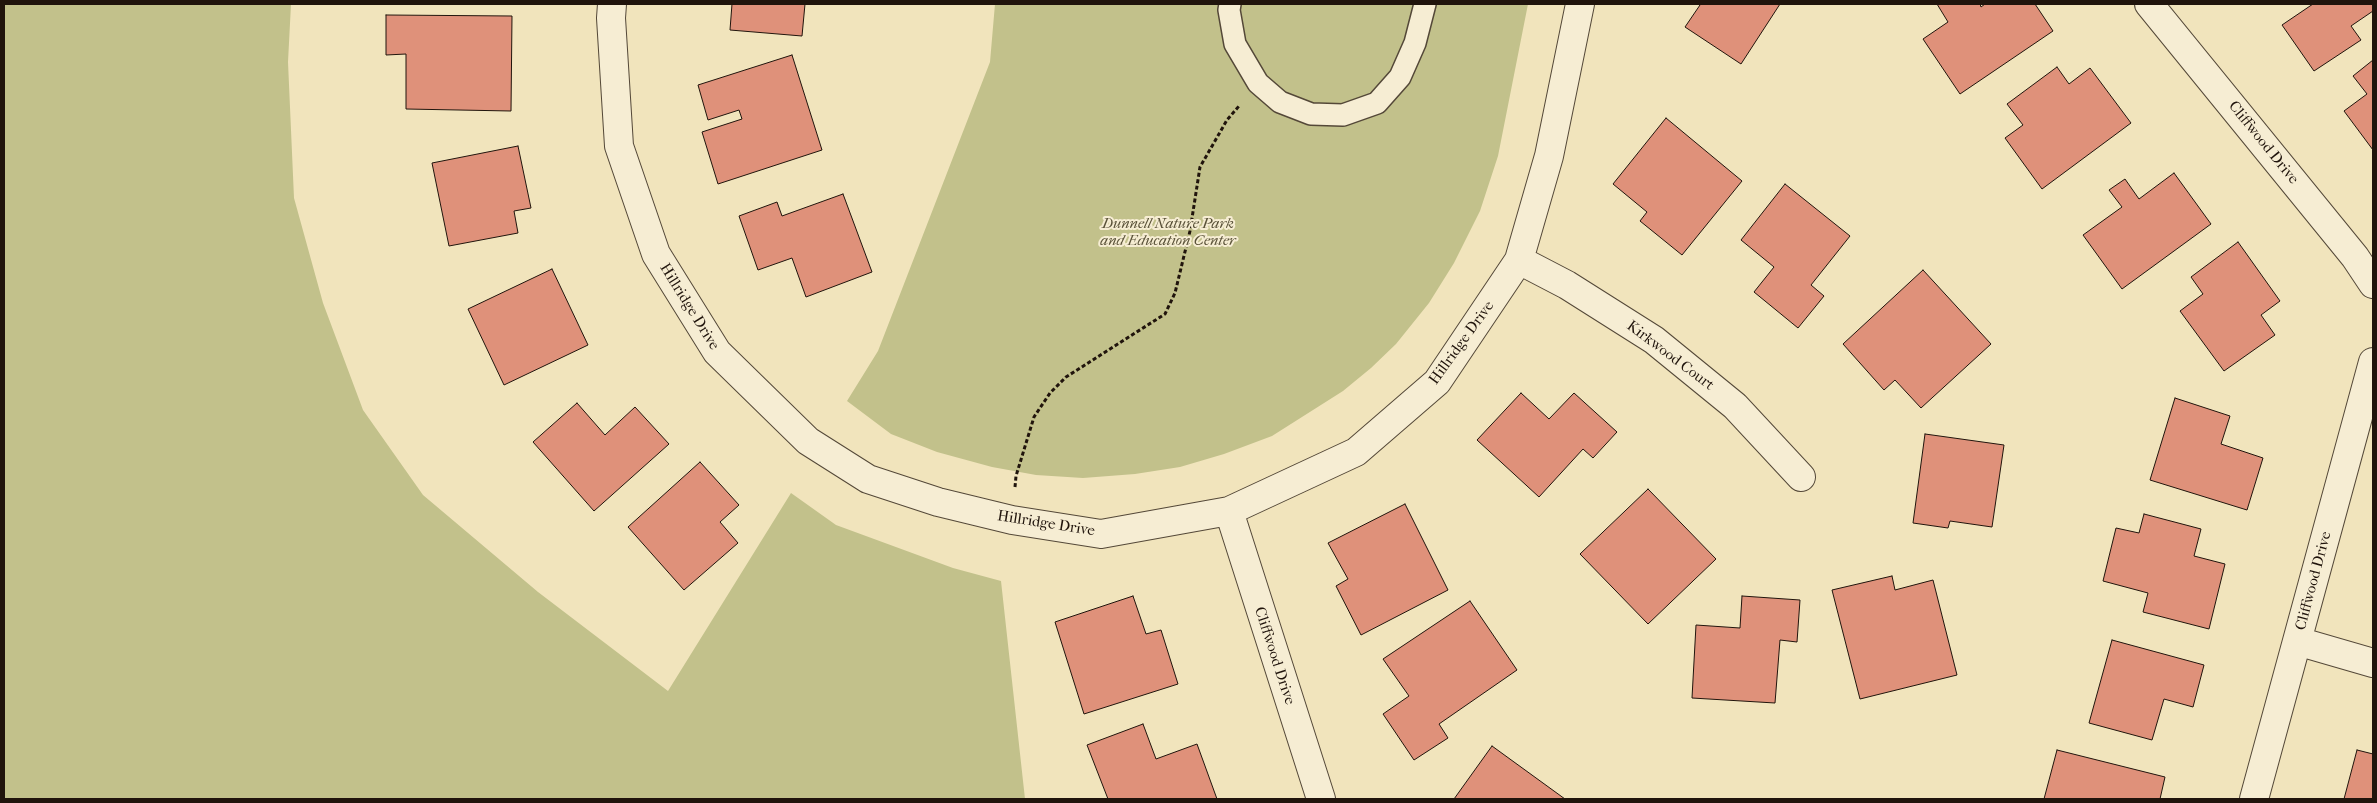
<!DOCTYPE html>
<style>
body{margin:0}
#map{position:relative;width:2377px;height:803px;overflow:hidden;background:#f1e4bc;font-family:"IM FELL French Canon",serif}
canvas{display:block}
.frame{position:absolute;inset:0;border:5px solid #20140c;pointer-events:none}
</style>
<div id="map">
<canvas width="2377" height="803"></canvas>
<div class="frame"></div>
</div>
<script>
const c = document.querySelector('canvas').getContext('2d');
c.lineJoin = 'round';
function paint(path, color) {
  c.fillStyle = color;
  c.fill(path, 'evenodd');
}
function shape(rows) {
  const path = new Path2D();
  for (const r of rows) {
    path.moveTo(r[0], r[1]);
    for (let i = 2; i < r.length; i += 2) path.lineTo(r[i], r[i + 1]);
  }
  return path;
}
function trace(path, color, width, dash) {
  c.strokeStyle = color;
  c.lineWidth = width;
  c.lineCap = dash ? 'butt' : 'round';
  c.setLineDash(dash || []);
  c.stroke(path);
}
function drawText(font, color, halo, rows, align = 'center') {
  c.font = font + ' "IM FELL French Canon",serif';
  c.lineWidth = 4;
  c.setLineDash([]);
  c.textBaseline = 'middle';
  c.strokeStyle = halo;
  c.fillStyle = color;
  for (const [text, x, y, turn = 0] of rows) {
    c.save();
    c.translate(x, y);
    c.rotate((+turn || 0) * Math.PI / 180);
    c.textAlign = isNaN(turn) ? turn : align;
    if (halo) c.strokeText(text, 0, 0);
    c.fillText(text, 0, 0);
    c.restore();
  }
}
paint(shape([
 [4,4,291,4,288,62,294,198,323,303,363,410,423,495,538,592,668,691,791,493,836,525,953,568,1001,581,1025,799,4,799],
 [995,4,1528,4,1498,156,1480,211,1454,263,1429,303,1396,344,1371,368,1343,391,1272,436,1224,454,1180,467,1135,474,1083,478,1036,475,992,467,937,452,891,434,847,401,878,351,990,62]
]), '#c2c18b');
const building = shape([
 [732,4,805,4,802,36,730,30,732,4],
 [1698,4,1780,4,1741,64,1685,27,1700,5,1698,4],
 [1980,4,1981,7,1985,4,2035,4,2053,31,1960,94,1923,39,1948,22,1937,4,1980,4],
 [2313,4,2373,4,2373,11,2351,26,2361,40,2314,71,2282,25,2313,4],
 [386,15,512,16,511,111,406,109,406,54,386,55,386,15],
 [792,55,822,150,718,184,702,132,742,119,739,110,708,120,698,85,792,55],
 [2373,60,2373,150,2344,111,2367,94,2353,76,2373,60],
 [2057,67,2069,84,2090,68,2131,123,2042,189,2005,138,2023,125,2007,104,2057,67],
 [1666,118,1742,181,1682,255,1640,221,1647,212,1613,184,1666,118],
 [518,146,531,208,514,211,518,233,449,246,432,163,518,146],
 [2174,173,2211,224,2122,289,2083,235,2122,207,2109,190,2125,179,2139,199,2174,173],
 [1785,184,1850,236,1811,285,1824,296,1798,328,1754,292,1774,267,1741,240,1785,184],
 [843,194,872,272,806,297,792,258,758,270,739,216,777,202,782,216,843,194],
 [2238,242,2280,301,2261,315,2275,335,2224,371,2180,311,2203,294,2191,277,2238,242],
 [552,269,588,345,504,385,468,309,552,269],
 [1923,270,1991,344,1921,408,1895,380,1884,390,1843,344,1923,270],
 [1521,393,1549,419,1574,393,1617,432,1593,458,1583,449,1539,497,1477,440,1521,393],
 [2175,398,2230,416,2221,444,2263,458,2247,510,2150,480,2175,398],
 [577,403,605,435,635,407,669,444,594,511,533,442,577,403],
 [1925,434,2004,445,1992,527,1950,521,1948,528,1913,523,1925,434],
 [700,462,739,505,720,522,738,543,684,590,628,527,700,462],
 [1648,489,1716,559,1648,624,1580,554,1648,489],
 [1405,504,1448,590,1361,635,1336,586,1348,579,1328,543,1405,504],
 [2144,514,2201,529,2194,556,2225,564,2209,629,2143,612,2148,593,2103,581,2116,528,2139,533,2144,514],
 [1892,576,1895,590,1933,580,1957,675,1860,699,1832,590,1892,576],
 [1133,596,1146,634,1161,630,1178,684,1084,714,1055,622,1133,596],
 [1742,596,1800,600,1797,642,1780,640,1775,703,1692,698,1696,625,1740,628,1742,596],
 [1470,601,1517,670,1439,724,1448,738,1414,760,1383,714,1409,696,1383,659,1470,601],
 [2112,640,2204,665,2193,707,2164,699,2152,740,2089,723,2112,640],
 [1143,724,1156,759,1197,744,1217,799,1108,799,1087,745,1143,724],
 [1492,746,1565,799,1454,799,1492,746],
 [2057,750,2165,777,2160,799,2044,799,2057,750],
 [2357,750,2373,754,2373,799,2344,799,2357,750]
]);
paint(building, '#df917a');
trace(building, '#20140c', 1);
const lane = shape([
 [1230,4,1229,10,1235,44,1258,83,1280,102,1311,114,1343,115,1377,103,1400,77,1415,43,1425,4]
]);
const street = shape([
 [612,4,611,18,619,146,656,254,717,352,808,441,868,479,938,502,1012,520,1101,534,1229,511,1356,452,1437,382,1519,260,1549,156,1580,4],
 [2149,4,2355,257,2373,284],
 [1519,260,1567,285,1654,340,1735,406,1801,477],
 [1229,511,1321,799],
 [2297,641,2373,663],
 [2254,799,2373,362]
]);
trace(lane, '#544838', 24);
trace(street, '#544838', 30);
trace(shape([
 [1015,487,1016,476,1034,417,1050,393,1066,377,1165,314,1175,293,1190,231,1200,167,1227,120,1239,106]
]), '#20140c', 3, [4, 2.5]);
trace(lane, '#f6edd3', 21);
trace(street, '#f6edd3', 28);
drawText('15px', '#20140c', '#f6edd3', [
 ["Cliffwood Drive",2263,143,51],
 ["Hillridge Drive",689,307,58],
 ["Hillridge Drive",1462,343,-54],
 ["Kirkwood Court",1670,356,37],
 ["Hillridge Drive",1046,524,9],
 ["Cliffwood Drive",2314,581,-75],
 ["Cliffwood Drive",1274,656,72]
]);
drawText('italic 15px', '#595138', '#f6edd3', [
 ["Dunnell Nature Park",1168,224],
 ["and Education Center",1168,241]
]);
</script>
